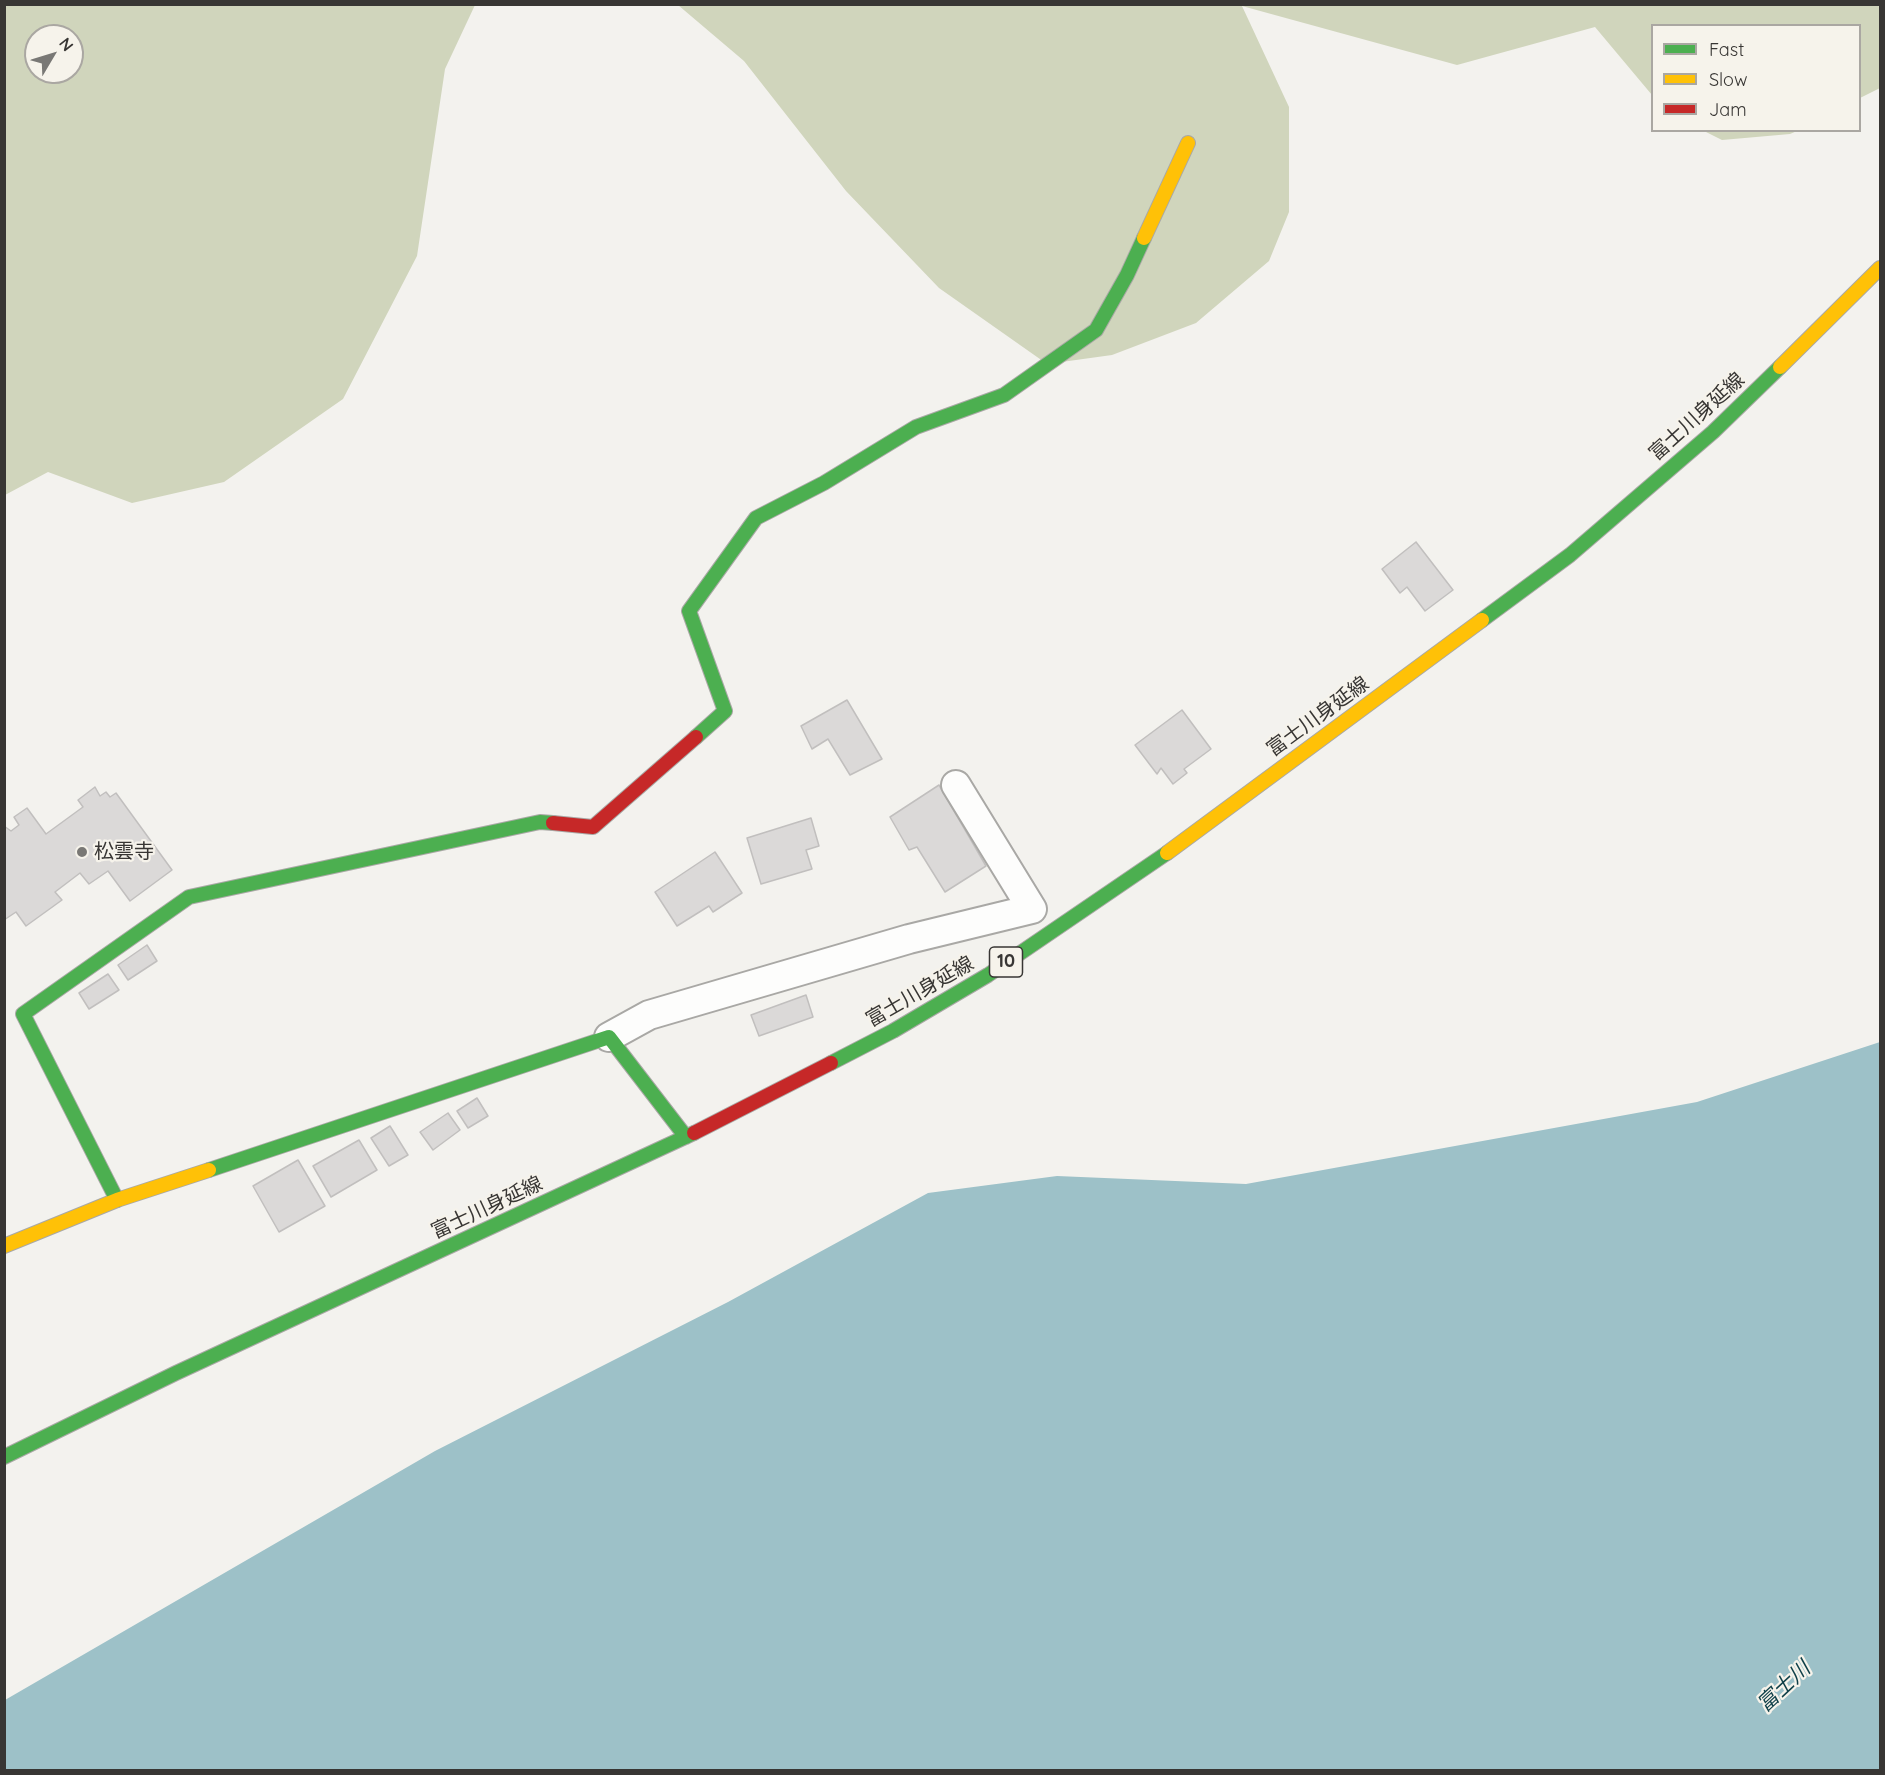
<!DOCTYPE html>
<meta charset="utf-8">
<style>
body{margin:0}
#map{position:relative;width:1885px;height:1775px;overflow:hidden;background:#f3f2ee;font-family:Quicksand,sans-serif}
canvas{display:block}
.frame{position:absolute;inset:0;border:6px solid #383634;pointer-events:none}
.legend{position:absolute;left:1651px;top:24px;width:210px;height:108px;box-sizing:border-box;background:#f6f3eb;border:2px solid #aaa7a2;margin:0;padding:8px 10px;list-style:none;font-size:18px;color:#383634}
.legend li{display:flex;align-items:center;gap:12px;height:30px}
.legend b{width:30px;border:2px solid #aaa7a2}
.north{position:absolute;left:24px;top:24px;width:60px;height:60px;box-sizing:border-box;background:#f6f3eb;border:2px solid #aaa7a2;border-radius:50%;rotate:52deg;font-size:16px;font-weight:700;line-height:24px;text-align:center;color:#383634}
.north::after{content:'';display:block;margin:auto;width:21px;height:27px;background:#797875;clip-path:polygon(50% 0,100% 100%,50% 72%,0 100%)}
</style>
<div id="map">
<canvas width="1885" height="1775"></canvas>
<div class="frame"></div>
<ul class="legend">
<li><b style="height:8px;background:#4caf50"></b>Fast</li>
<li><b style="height:8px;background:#ffc107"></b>Slow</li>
<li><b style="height:8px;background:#c62828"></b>Jam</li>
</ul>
<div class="north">N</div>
</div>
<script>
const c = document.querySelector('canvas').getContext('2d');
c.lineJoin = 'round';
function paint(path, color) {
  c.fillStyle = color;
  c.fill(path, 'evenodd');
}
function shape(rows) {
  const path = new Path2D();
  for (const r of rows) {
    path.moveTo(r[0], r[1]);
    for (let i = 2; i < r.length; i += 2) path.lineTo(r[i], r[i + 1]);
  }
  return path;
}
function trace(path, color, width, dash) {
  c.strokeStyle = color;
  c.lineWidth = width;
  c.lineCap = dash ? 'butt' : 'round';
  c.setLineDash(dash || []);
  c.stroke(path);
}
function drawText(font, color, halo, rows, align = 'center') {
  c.font = font + ' Quicksand,"Noto Sans JP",sans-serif';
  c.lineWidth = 4.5;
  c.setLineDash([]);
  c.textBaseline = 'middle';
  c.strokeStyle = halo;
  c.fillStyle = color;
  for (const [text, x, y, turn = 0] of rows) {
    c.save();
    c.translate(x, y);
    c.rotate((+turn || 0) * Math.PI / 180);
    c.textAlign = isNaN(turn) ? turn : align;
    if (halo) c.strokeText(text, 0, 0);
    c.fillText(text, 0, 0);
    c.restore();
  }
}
paint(shape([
 [5,4,475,5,445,69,417,256,343,399,224,482,132,503,48,472,5,495],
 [36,36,72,36,72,72,36,72],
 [678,5,1880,5,1880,88,1860,98,1860,26,1652,26,1652,95,1595,27,1457,65,1242,6,1289,107,1289,212,1269,261,1196,323,1112,355,1047,364,939,288,846,191,744,61],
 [1704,131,1797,131,1790,134,1722,140]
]), '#d0d5bc');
paint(shape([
 [1880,1042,1880,1770,5,1770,5,1700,435,1451,728,1302,928,1193,1057,1176,1246,1184,1697,1102]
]), '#9dc1c8');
const building = shape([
 [1416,542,1453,590,1425,611,1407,587,1400,593,1382,569,1416,542],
 [847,700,882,759,850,775,828,739,812,749,801,726,847,700],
 [1182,710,1211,749,1184,769,1187,773,1173,784,1161,768,1157,774,1135,745,1182,710],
 [939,785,986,866,945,892,917,847,909,850,890,817,939,785],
 [95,787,100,796,106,792,110,797,116,793,172,870,130,901,108,871,89,884,80,873,55,892,62,900,26,926,16,912,4,920,4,826,11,831,19,825,14,817,27,808,46,834,83,807,78,800,95,787],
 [811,818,819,846,806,850,812,869,761,884,747,838,811,818],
 [715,852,742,893,713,912,709,906,677,926,655,892,715,852],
 [147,945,157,961,128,980,118,965,147,945],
 [108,974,119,990,89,1009,79,993,108,974],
 [806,995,813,1017,759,1036,751,1015,806,995],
 [477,1098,488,1116,468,1128,457,1111,477,1098],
 [448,1113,460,1130,433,1150,420,1132,448,1113],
 [390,1126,408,1155,389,1166,371,1138,390,1126],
 [359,1140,377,1170,331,1197,313,1166,359,1140],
 [298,1160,325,1206,279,1232,253,1186,298,1160]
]);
paint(building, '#dbd9d8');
trace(building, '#c1bfbe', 1.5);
const street = shape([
 [609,1037,649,1015,909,939,1032,909,956,785]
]);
const fast = shape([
 [1482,620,1570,555,1713,432,1780,367],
 [696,737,725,711,689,611,756,518,824,483,916,427,1004,395,1096,330,1127,275,1144,238],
 [831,1063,893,1031,988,975,1167,853],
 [209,1170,609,1037,686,1137],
 [117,1200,23,1014,189,897,540,822,553,823],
 [4,1457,176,1373,694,1133]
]);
const slow = shape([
 [1144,238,1188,143],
 [1780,367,1880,268],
 [1167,853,1482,620],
 [4,1246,117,1200,209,1170]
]);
const jam = shape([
 [553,823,593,827,696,737],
 [694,1133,831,1063]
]);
trace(street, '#a9a8a5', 32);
trace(fast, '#a9a8a5', 16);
trace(slow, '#a9a8a5', 16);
trace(jam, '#a9a8a5', 16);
trace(street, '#fdfdfc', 28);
trace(fast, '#4caf50', 14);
trace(slow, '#ffc107', 14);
trace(jam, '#c62828', 14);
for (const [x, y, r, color] of [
 [82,852,6,"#797875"]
]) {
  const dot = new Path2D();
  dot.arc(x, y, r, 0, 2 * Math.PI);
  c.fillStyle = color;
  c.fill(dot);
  trace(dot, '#f6f3eb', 2);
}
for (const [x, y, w] of [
 [1006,962,33]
]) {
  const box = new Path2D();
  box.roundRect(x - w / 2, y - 15, w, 30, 4.5);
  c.fillStyle = '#f6f3eb';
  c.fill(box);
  trace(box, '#383634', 1.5);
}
drawText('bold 18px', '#383634', null, [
 ["10",1006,962]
]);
drawText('20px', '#383634', '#f6f3eb', [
 ["富士川身延線",1697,417,-42],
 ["富士川身延線",1318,717,-36],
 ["富士川身延線",920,992,-30],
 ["富士川身延線",487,1208,-25]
]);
drawText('20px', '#383634', '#f6f3eb', [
 ["松雲寺",94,852]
], 'left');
drawText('italic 21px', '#0e3f48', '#f6f3eb', [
 ["富士川",1784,1687,-43]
]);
</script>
